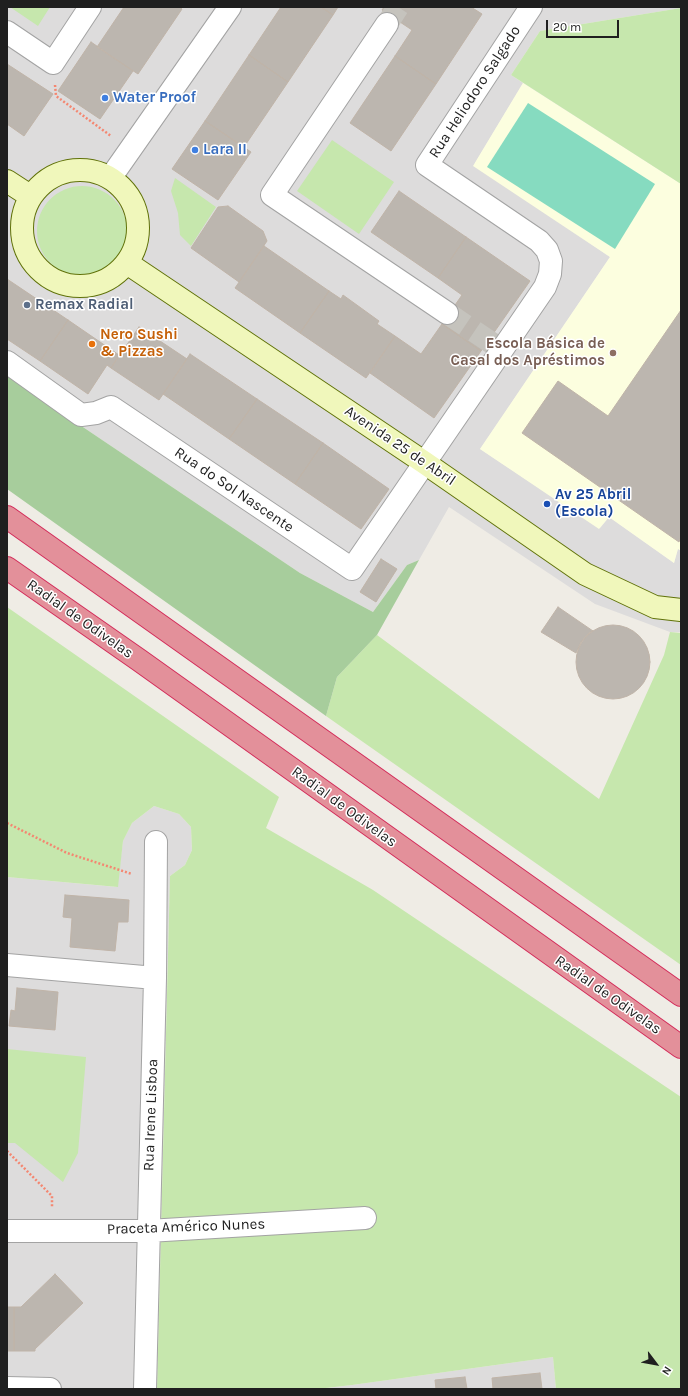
<!DOCTYPE html>
<meta charset="utf-8">
<style>
body{margin:0}
#map{position:relative;width:688px;height:1396px;overflow:hidden;background:#efece5;font-family:Karla,sans-serif}
canvas{display:block}
.frame{position:absolute;inset:0;border:8px solid #1f1f1f;pointer-events:none}
.north{position:absolute;left:636px;top:1344px;width:40px;height:40px;-webkit-text-stroke:3px #fff;paint-order:stroke;rotate:122deg;font-size:11px;font-weight:700;line-height:16px;text-align:center;color:#1f1f1f}
.north::after{content:'';display:block;margin:auto;width:14px;height:18px;background:#1f1f1f;clip-path:polygon(50% 0,100% 100%,50% 72%,0 100%)}
.scale{position:absolute;left:546px;top:20px;width:73px;height:18px;box-sizing:border-box;border:2px solid #1f1f1f;border-top:0;padding-left:5px;font-size:12px;line-height:14px;white-space:nowrap;color:#1f1f1f;-webkit-text-stroke:3px #fff;paint-order:stroke}
</style>
<div id="map">
<canvas width="688" height="1396"></canvas>
<div class="frame"></div>
<div class="north">N</div>
<div class="scale">20 m</div>
</div>
<script>
const c = document.querySelector('canvas').getContext('2d');
c.lineJoin = 'round';
function paint(path, color) {
  c.fillStyle = color;
  c.fill(path, 'evenodd');
}
function shape(rows) {
  const path = new Path2D();
  for (const r of rows) {
    if (r.length === 3) {
      path.moveTo(r[0] + r[2], r[1]);
      path.arc(r[0], r[1], r[2], 0, 2 * Math.PI);
      continue;
    }
    path.moveTo(r[0], r[1]);
    for (let i = 2; i < r.length; i += 2) path.lineTo(r[i], r[i + 1]);
  }
  return path;
}
function trace(path, color, width, dash) {
  c.strokeStyle = color;
  c.lineWidth = width;
  c.lineCap = dash ? 'butt' : 'round';
  c.setLineDash(dash || []);
  c.stroke(path);
}
function drawText(font, color, halo, rows, align = 'center') {
  c.font = font + ' Karla,sans-serif';
  c.lineWidth = 3;
  c.setLineDash([]);
  c.textBaseline = 'middle';
  c.strokeStyle = halo;
  c.fillStyle = color;
  for (const [text, x, y, turn = 0] of rows) {
    c.save();
    c.translate(x, y);
    c.rotate((+turn || 0) * Math.PI / 180);
    c.textAlign = isNaN(turn) ? turn : align;
    if (halo) c.strokeText(text, 0, 0);
    c.fillText(text, 0, 0);
    c.restore();
  }
}
paint(shape([
 [7,7,681,7,681,8,540,31,511,75,523,83,475,163,610,257,480,449,600,528,609,517,674,563,678,548,681,551,681,632,670,632,595,604,449,507,419,560,407,565,373,612,300,573,7,376],
 [154,806,179,814,191,827,192,850,185,865,170,876,157,1389,7,1389,7,877,117,887,123,841,132,823],
 [553,1357,556,1389,317,1389,352,1385]
]), '#dddcdc');
paint(shape([
 [523,83,681,184,681,551,678,549,674,563,609,517,599,529,480,449,610,257,473,166]
]), '#fcfedf');
paint(shape([
 [10,7,50,7,38,26],
 [681,8,681,184,511,75,540,31],
 [332,140,394,182,359,234,297,191],
 [175,178,216,207,191,246,180,235,178,213,171,191],
 [82,231,45],
 [7,607,279,797,266,828,373,890,681,1097,681,1389,556,1389,553,1357,352,1385,317,1389,157,1389,170,876,185,865,192,850,191,827,179,814,154,806,132,823,123,841,118,887,7,877],
 [670,632,681,633,681,965,326,716,337,677,377,635,599,799,664,655],
 [7,1049,86,1057,78,1153,63,1182,15,1143,7,1143]
]), '#c6e7ad');
paint(shape([
 [7,376,300,573,373,612,407,565,419,560,377,635,337,677,326,716,7,489]
]), '#a7cd9c');
paint(shape([
 [528,103,655,184,615,249,487,167]
]), '#86dbc0');
const building = shape([
 [124,7,180,7,182,9,138,74,97,47,124,7],
 [281,7,321,7,333,15,288,82,249,55,281,7],
 [321,7,338,7,333,15,321,7],
 [384,7,471,7,482,14,436,84,395,56,412,30,382,10,384,7],
 [91,42,133,71,100,119,58,91,91,42],
 [249,55,288,82,244,147,205,121,249,55],
 [395,56,436,84,391,151,350,123,395,56],
 [7,64,53,94,24,136,7,124,7,64],
 [205,121,251,152,218,200,172,169,205,121],
 [399,191,466,237,438,278,371,232,399,191],
 [228,206,263,231,267,241,239,282,191,248,218,207,228,206],
 [466,237,530,281,481,351,442,324,462,295,438,278,466,237],
 [264,246,329,291,300,333,235,288,264,246],
 [7,279,68,320,40,361,7,339,7,279],
 [329,291,341,299,343,295,379,321,377,324,395,336,366,378,300,333,329,291],
 [681,310,681,536,679,542,522,433,558,381,608,416,681,310],
 [68,320,119,355,111,368,107,365,88,394,40,361,68,320],
 [442,324,481,351,434,418,370,373,395,336,421,354,442,324],
 [139,327,187,359,159,400,111,368,139,327],
 [190,354,257,399,229,439,163,394,190,354],
 [257,399,323,443,295,484,229,439,257,399],
 [323,443,389,489,361,529,295,484,323,443],
 [381,559,397,569,376,602,360,592,381,559],
 [558,607,593,631,589,633,581,642,576,653,541,632,558,607],
 [613,662,37],
 [65,895,129,900,128,922,118,922,115,951,70,947,72,918,63,917,65,895],
 [17,988,58,992,55,1030,9,1026,11,1010,15,1011,17,988],
 [55,1274,83,1303,35,1349,35,1351,14,1351,14,1307,21,1307,55,1274],
 [7,1307,14,1307,14,1351,7,1351,7,1307],
 [540,1373,542,1389,493,1389,492,1378,540,1373],
 [465,1377,467,1389,436,1389,435,1380,465,1377]
]);
paint(building, '#bcb6af');
trace(building, '#c0b4a8', 1);
trace(shape([
 [387,24,398,7],
 [447,313,502,350]
]), '#c5c3bd', 22, [22, 11]);
const street = shape([
 [387,24,272,195,447,313],
 [7,32,53,63,90,7],
 [111,177,230,7],
 [7,362,81,415,96,413,111,407,352,569,545,287,550,274,551,261,547,250,539,241,427,165,531,7],
 [7,965,155,978],
 [7,1231,148,1231,365,1218],
 [7,1388,50,1389],
 [145,1389,155,978,156,842]
]);
const secondary = shape([
 [80,228,58],
 [7,181,30,196],
 [127,263,425,463,585,574,655,607,681,610]
]);
const highway = shape([
 [7,517,681,995],
 [7,568,139,660,681,1047]
]);
trace(street, '#a3a3a3', 24);
trace(secondary, '#607209', 24);
trace(highway, '#d32c5a', 24);
trace(shape([
 [55,85,56,96,111,136],
 [7,823,67,853,132,874],
 [7,1151,52,1196,52,1208]
]), '#f48771', 2.5, [2, 2]);
trace(street, '#fff', 22);
trace(secondary, '#f0f7bb', 22);
trace(highway, '#e3909a', 22);
for (const [x, y, r, color] of [
 [105,98,4,"#3f7fe0"],
 [195,150,4,"#3f7fe0"],
 [27,305,4,"#5c6f8a"],
 [92,344,4,"#e8710a"],
 [613,353,4,"#8d6e63"],
 [547,504,4,"#1a4fb4"]
]) {
  const dot = new Path2D();
  dot.arc(x, y, r, 0, 2 * Math.PI);
  c.fillStyle = color;
  c.fill(dot);
  trace(dot, '#fff', 1.5);
}
drawText('15px', '#1f1f1f', '#fff', [
 ["Rua Heliodoro Salgado",475,92,-57],
 ["Avenida 25 de Abril",400,446,34],
 ["Rua do Sol Nascente",234,490,34],
 ["Radial de Odivelas",80,619,35],
 ["Radial de Odivelas",344,807,36],
 ["Radial de Odivelas",608,995,35],
 ["Rua Irene Lisboa",151,1115,-88],
 ["Praceta Américo Nunes",186,1227,-2]
]);
drawText('bold 15px', '#366cbe', '#fff', [
 ["Water Proof",113,98],
 ["Lara II",203,150]
], 'left');
drawText('bold 15px', '#4e5e75', '#fff', [
 ["Remax Radial",35,305]
], 'left');
drawText('bold 15px', '#c56008', '#fff', [
 ["Nero Sushi",100,335],
 ["& Pizzas",100,352]
], 'left');
drawText('bold 15px', '#785e54', '#fff', [
 ["Escola Básica de",605,344],
 ["Casal dos Apréstimos",605,361]
], 'right');
drawText('bold 15px', '#164399', '#fff', [
 ["Av 25 Abril",555,495],
 ["(Escola)",555,512]
], 'left');
</script>
